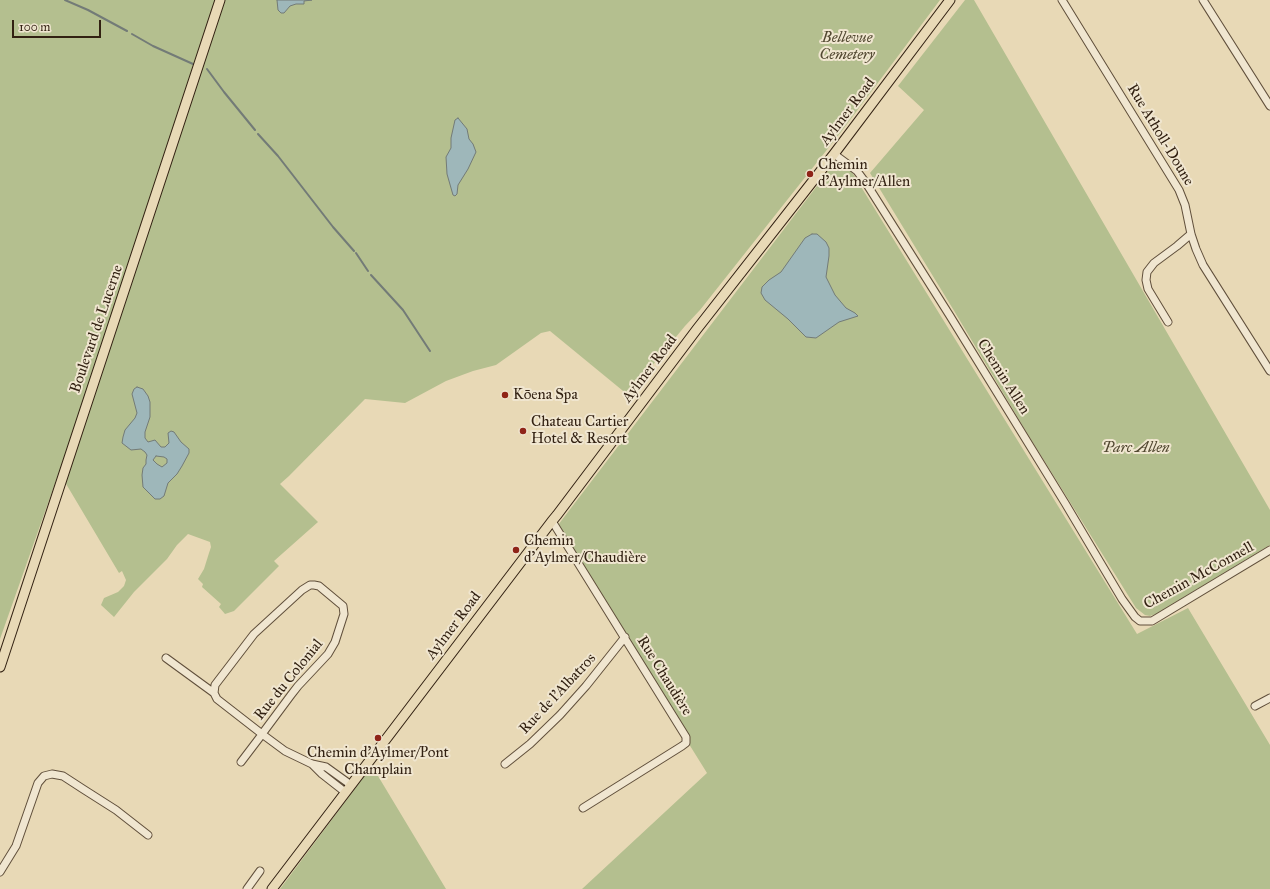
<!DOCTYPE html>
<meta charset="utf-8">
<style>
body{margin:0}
#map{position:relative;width:1270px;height:889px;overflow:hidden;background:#e8d9b6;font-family:"IM FELL Great Primer",serif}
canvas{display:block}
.scale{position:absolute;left:12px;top:20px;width:89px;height:18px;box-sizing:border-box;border:2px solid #322112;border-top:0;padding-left:5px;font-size:12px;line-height:14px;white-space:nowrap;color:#322112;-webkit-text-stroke:3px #f0e6d0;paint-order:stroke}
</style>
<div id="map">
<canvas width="1270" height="889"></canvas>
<div class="scale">100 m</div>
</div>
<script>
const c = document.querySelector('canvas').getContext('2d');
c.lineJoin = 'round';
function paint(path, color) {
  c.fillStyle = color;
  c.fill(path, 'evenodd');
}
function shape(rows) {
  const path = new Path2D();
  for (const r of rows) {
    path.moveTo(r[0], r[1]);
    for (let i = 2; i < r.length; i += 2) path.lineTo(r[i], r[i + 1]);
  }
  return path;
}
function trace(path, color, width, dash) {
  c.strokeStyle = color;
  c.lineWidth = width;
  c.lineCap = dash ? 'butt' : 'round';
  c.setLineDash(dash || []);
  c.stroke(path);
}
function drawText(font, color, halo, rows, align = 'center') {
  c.font = font + ' "IM FELL Great Primer",serif';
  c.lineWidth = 4;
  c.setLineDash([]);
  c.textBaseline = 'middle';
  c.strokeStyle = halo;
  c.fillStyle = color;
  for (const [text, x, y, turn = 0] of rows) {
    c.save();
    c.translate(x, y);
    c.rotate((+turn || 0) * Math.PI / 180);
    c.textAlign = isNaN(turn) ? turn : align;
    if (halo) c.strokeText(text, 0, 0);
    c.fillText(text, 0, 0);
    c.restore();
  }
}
paint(shape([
 [0,0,940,0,841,132,700,310,685,326,628,395,550,331,541,333,496,365,473,371,446,381,405,403,365,399,289,476,280,484,318,522,274,561,279,566,234,611,225,614,219,607,221,604,202,587,203,584,198,579,204,569,209,553,211,547,210,542,188,534,177,545,167,559,134,592,114,617,101,605,104,598,118,592,124,586,126,580,122,571,119,573,59,472,0,639],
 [965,0,974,0,1270,510,1270,545,1156,614,1150,616,1145,615,1136,608,1027,433,953,309,870,173,924,110,898,86],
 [836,161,847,164,1137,634,1188,608,1270,745,1270,889,582,889,707,773,555,529],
 [372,766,446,889,280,889]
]), '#b4bf8f');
const water = shape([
 [277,0,312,0,304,1,304,4,296,4,290,6,284,13,281,13,278,10,277,0],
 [458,118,467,129,469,139,473,144,476,152,468,169,458,185,457,194,455,196,453,195,447,174,446,157,451,148,451,138,455,120,458,118],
 [812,234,817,234,826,242,829,248,829,256,826,277,835,295,846,308,855,313,858,316,839,322,816,338,806,337,788,319,765,300,761,293,762,287,769,280,781,272,805,238,812,234],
 [137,387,143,389,148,396,150,402,150,417,145,432,145,438,148,442,155,440,161,447,165,447,169,443,168,433,171,431,174,432,181,442,189,449,189,453,182,466,177,474,168,483,164,496,160,499,155,499,143,487,142,475,143,468,146,464,146,460,147,455,145,452,141,449,131,450,122,443,123,437,125,430,135,418,137,413,132,394,134,389,137,387],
 [156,456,164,457,167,459,167,463,162,467,157,464,153,460,156,456]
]);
paint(water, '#9eb7ba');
trace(water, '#737b77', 1);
trace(shape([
 [65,0,88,10,127,31],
 [132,34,153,46,193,64],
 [207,69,224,92,255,130],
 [258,134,278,156,333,227,354,251],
 [356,253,368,271],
 [371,275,403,310,430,351]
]), '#737b77', 2);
const minor = shape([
 [1062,0,1179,190,1185,205,1191,234,1196,249,1203,265,1270,371],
 [1203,0,1270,106],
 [834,154,857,171,866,183,950,316,1065,503,1122,599,1135,617,1140,621,1152,621,1270,550],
 [1168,322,1148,289,1146,280,1147,272,1154,263,1177,246,1191,234],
 [552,521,686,737,686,743,682,746,583,808],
 [166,658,214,693],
 [1255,706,1270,698],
 [241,762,260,737,262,734,291,695,298,686,328,654,335,642,344,614,343,606,319,586,314,585,310,585,302,590,254,634,215,685,214,693,217,699,262,734,285,751,312,764,326,767,351,785],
 [312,764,322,774,345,792],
 [505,764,530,744,560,715,586,686,625,637],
 [0,872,16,846,38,783,44,776,52,774,63,776,83,789,116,810,148,835],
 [247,889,260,871]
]);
const major = shape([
 [0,667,220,0],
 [272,889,552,521,557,515,697,329,834,154,950,0]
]);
trace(minor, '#604f3b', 9);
trace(major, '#322112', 11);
trace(minor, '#f0e6d0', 7);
trace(major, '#e8d9b6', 9);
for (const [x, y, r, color] of [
 [810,174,4,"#8f2418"],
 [505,395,4,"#8f2418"],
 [523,431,4,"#8f2418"],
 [516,550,4,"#8f2418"],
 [378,738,4,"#8f2418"]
]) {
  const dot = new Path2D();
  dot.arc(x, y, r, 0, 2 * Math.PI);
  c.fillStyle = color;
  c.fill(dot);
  trace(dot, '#f0e6d0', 1.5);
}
drawText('italic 15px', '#524831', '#f0e6d0', [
 ["Bellevue",847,38],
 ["Cemetery",847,55],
 ["Parc Allen",1136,448]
]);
drawText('15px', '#322112', '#f0e6d0', [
 ["Aylmer Road",848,112,-53],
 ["Rue Atholl-Doune",1160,135,59],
 ["Boulevard de Lucerne",97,329,-71],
 ["Aylmer Road",650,369,-53],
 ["Chemin Allen",1003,377,58],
 ["Chemin McConnell",1199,576,-29],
 ["Aylmer Road",454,626,-53],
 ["Rue Chaudière",664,676,58],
 ["Rue du Colonial",289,680,-51],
 ["Rue de l'Albatros",558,694,-47]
]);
drawText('15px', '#322112', '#f0e6d0', [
 ["Chemin",818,165],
 ["d'Aylmer/Allen",818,182],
 ["Kōena Spa",513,395],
 ["Chateau Cartier",531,422],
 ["Hotel & Resort",531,439],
 ["Chemin",524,541],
 ["d'Aylmer/Chaudière",524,558],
 ["Chemin d'Aylmer/Pont",378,753,"center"],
 ["Champlain",378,770,"center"]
], 'left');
</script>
